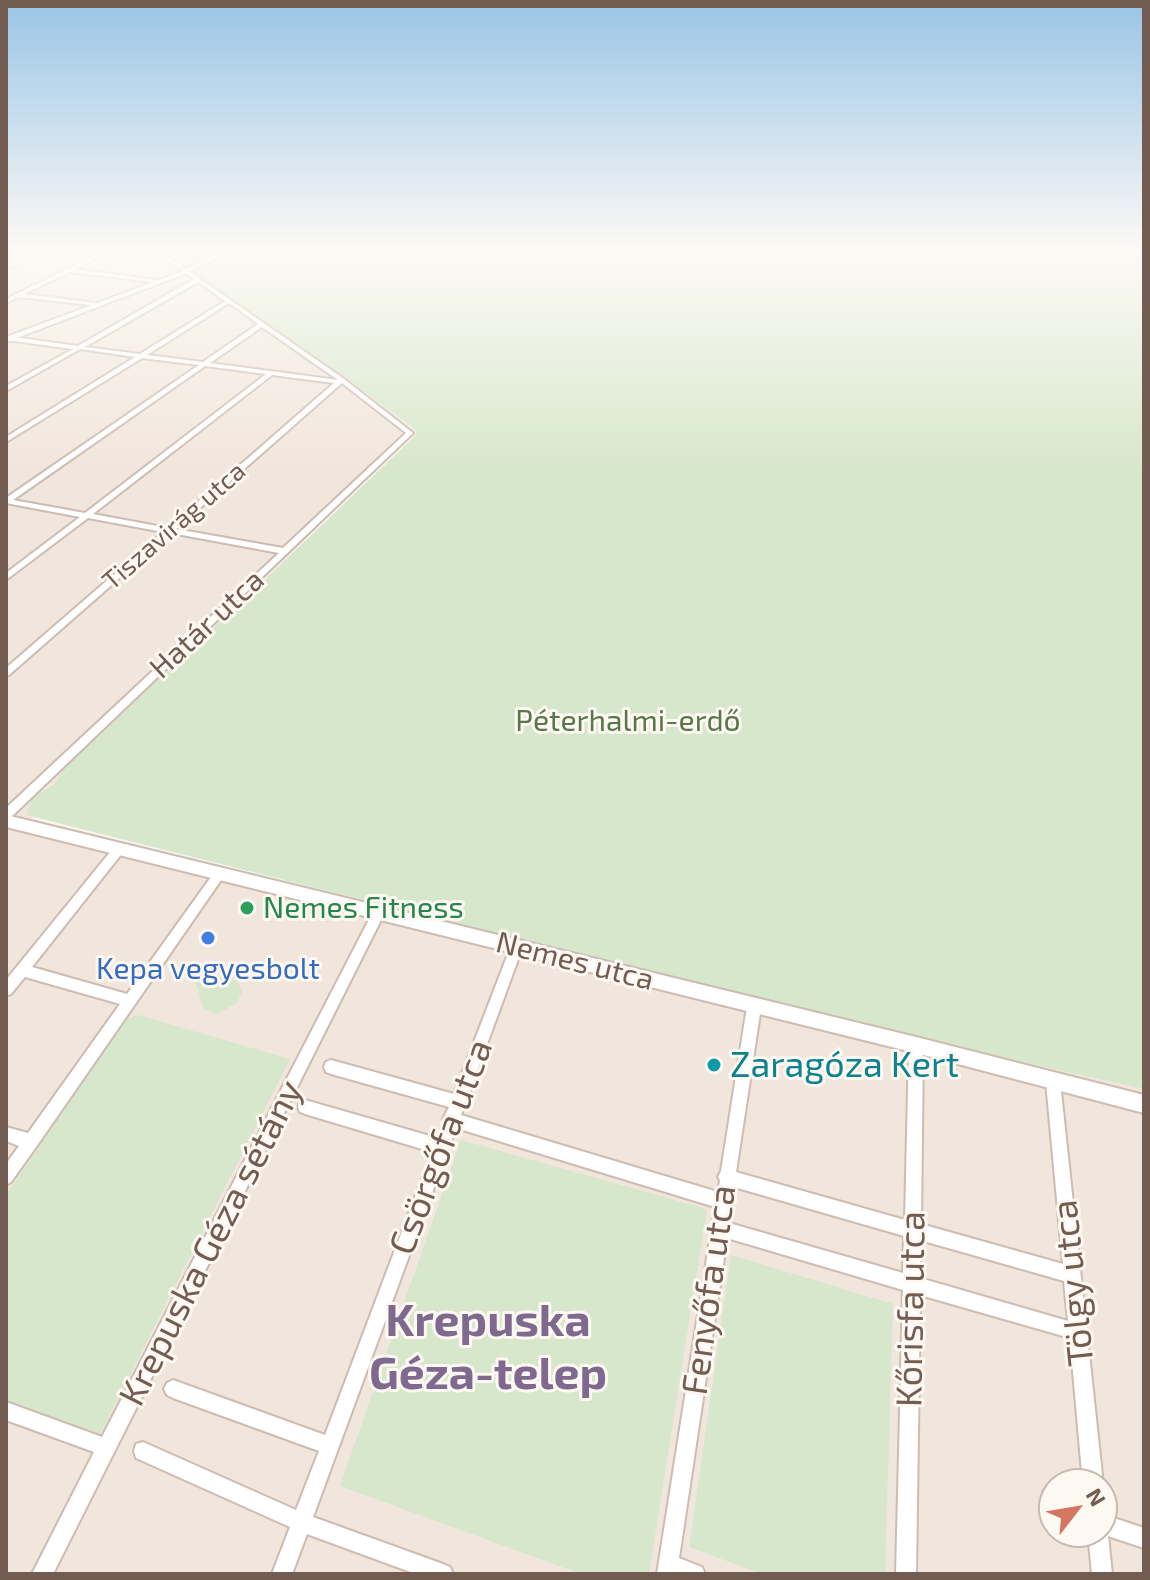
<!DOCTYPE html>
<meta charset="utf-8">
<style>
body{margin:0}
#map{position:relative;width:1150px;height:1580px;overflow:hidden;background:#faf4ec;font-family:"Exo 2",sans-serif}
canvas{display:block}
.frame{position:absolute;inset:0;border:8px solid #735c51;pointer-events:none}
.north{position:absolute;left:1038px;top:1468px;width:80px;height:80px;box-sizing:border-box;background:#fdf8f2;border:2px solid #c6bab2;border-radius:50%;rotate:59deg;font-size:22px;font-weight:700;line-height:32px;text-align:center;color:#735c51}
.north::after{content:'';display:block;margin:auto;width:28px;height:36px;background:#d47761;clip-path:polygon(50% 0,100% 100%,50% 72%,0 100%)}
</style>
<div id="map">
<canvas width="1150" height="1580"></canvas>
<div class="frame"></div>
<div class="north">N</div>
</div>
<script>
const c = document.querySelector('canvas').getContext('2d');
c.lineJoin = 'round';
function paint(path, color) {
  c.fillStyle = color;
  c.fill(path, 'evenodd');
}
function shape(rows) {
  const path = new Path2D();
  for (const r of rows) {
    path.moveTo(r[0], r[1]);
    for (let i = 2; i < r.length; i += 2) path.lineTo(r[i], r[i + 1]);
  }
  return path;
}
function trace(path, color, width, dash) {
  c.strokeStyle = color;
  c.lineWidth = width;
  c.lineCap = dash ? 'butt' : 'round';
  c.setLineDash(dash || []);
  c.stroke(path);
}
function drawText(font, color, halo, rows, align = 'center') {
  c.font = font + ' "Exo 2",sans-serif';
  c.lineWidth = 6;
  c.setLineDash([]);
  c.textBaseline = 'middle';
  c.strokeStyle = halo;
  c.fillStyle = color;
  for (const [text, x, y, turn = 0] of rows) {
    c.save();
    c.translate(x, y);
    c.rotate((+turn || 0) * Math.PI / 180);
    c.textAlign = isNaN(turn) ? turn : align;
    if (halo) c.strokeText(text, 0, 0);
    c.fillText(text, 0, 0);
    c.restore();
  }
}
paint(shape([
 [6,251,161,251,322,362,415,429,416,435,389,457,233,610,74,756,55,783,41,790,32,819,916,1039,1144,1089,1144,1574,6,1574],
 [1054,1484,1102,1484,1102,1532,1054,1532]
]), '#f1e6db');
paint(shape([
 [161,251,880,251,962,261,962,251,1137,251,1144,256,1144,1089,916,1039,26,815,32,798,55,783,73,756,233,610,416,435,415,429,323,362],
 [197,970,238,981,242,993,236,1004,216,1014,204,1009,193,974],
 [138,1015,290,1059,99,1436,6,1400,6,1195,126,1019],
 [461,1140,707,1209,649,1574,581,1574,340,1486],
 [731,1255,893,1304,885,1574,762,1574,689,1547]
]), '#d7e7cb');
const minor = shape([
 [38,251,44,251,6,269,6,266,38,251],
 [104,251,110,251,75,269,164,281,161,283,70,272,24,294,97,303,99,306,19,297,6,303,6,299,104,251],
 [155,251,160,251,344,379,413,433,10,818,6,819,6,808,279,553,171,533,9,675,6,676,6,668,163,532,88,518,6,580,6,573,80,517,6,503,6,498,199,365,142,358,6,442,6,437,135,357,80,349,6,391,6,386,73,349,6,340,6,336,78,346,194,279,155,251],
 [198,282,225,301,140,354,85,347,198,282],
 [229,303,258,324,203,362,147,355,229,303],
 [262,327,338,380,210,363,262,327],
 [205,366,266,374,85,513,13,500,205,366],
 [272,375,334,383,168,528,93,514,272,375],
 [342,383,406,433,283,548,176,529,342,383],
 [1130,251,1136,251,1144,257,1144,260,1130,251],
 [119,844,123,846,125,849,123,852,32,967,127,994,216,870,220,868,224,870,226,873,36,1147,11,1182,6,1185,6,1164,19,1146,6,1141,6,1127,28,1133,120,1004,25,977,11,994,6,996,6,980,115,846,119,844],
 [379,907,383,908,385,912,53,1574,32,1574,94,1452,6,1420,6,1402,102,1437,375,908,379,907],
 [517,940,522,942,523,946,461,1115,718,1192,720,1180,718,1177,721,1171,747,1007,749,1003,754,1001,759,1003,761,1007,736,1172,905,1220,909,1045,911,1040,916,1038,921,1040,923,1045,921,1224,1063,1264,1046,1082,1048,1077,1053,1075,1058,1077,1060,1082,1103,1484,1102,1485,1083,1484,1070,1338,920,1295,916,1574,896,1574,903,1290,727,1238,679,1558,702,1567,705,1574,657,1574,715,1207,456,1128,313,1517,443,1564,450,1567,453,1574,416,1574,307,1534,292,1574,272,1574,290,1527,136,1458,134,1451,136,1444,143,1442,296,1510,319,1451,173,1398,167,1395,164,1389,167,1383,173,1380,325,1435,432,1152,305,1114,300,1112,298,1107,300,1102,305,1100,437,1138,444,1122,443,1119,449,1107,331,1074,326,1072,324,1067,326,1062,331,1060,454,1094,511,946,512,942,517,940],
 [734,1187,904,1236,903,1273,729,1223,734,1187],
 [920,1240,1064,1281,1068,1321,920,1278,920,1240],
 [1102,1514,1144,1528,1144,1548,1108,1536,1112,1574,1092,1574,1088,1532,1102,1532,1102,1514]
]);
const tertiary = shape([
 [222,251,230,251,187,273,6,342,6,337,183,271,222,251],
 [6,815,916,1037,1144,1095,1144,1113,916,1053,6,827,6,815]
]);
trace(minor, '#ccbcb2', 4);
trace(tertiary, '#ccbcb2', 4);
paint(minor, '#fff');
paint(tertiary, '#fff');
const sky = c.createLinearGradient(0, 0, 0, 472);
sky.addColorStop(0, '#99c5e6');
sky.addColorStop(0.53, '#fdfaf6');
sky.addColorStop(1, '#fdfaf600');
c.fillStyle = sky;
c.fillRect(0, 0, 1150, 472);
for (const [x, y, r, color] of [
 [247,908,8,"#2e9e5b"],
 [208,938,8,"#3f7fe0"],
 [714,1065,8,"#0f9aa8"]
]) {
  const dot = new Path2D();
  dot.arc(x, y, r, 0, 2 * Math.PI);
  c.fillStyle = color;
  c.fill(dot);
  trace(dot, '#fdf8f2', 3);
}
drawText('26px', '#735c51', '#fdf8f2', [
 ["Tiszavirág utca",174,526,-41]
]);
drawText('30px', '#735c51', '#fdf8f2', [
 ["Határ utca",207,624,-43],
 ["Nemes utca",575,961,14]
]);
drawText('30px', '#59774b', '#fdf8f2', [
 ["Péterhalmi-erdő",628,721]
]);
drawText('30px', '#27864d', '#fdf8f2', [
 ["Nemes Fitness",263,908]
], 'left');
drawText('30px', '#366cbe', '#fdf8f2', [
 ["Kepa vegyesbolt",208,969]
]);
drawText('36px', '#0d838f', '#fdf8f2', [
 ["Zaragóza Kert",730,1065]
], 'left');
drawText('36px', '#735c51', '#fdf8f2', [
 ["Csörgőfa utca",441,1147,-69],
 ["Krepuska Géza sétány",211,1243,-63],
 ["Tölgy utca",1073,1283,-96],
 ["Fenyőfa utca",709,1290,-82],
 ["Kőrisfa utca",911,1309,-89]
]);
drawText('bold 46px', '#80698e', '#fdf8f2', [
 ["Krepuska",488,1321],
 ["Géza-telep",488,1374]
]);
</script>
